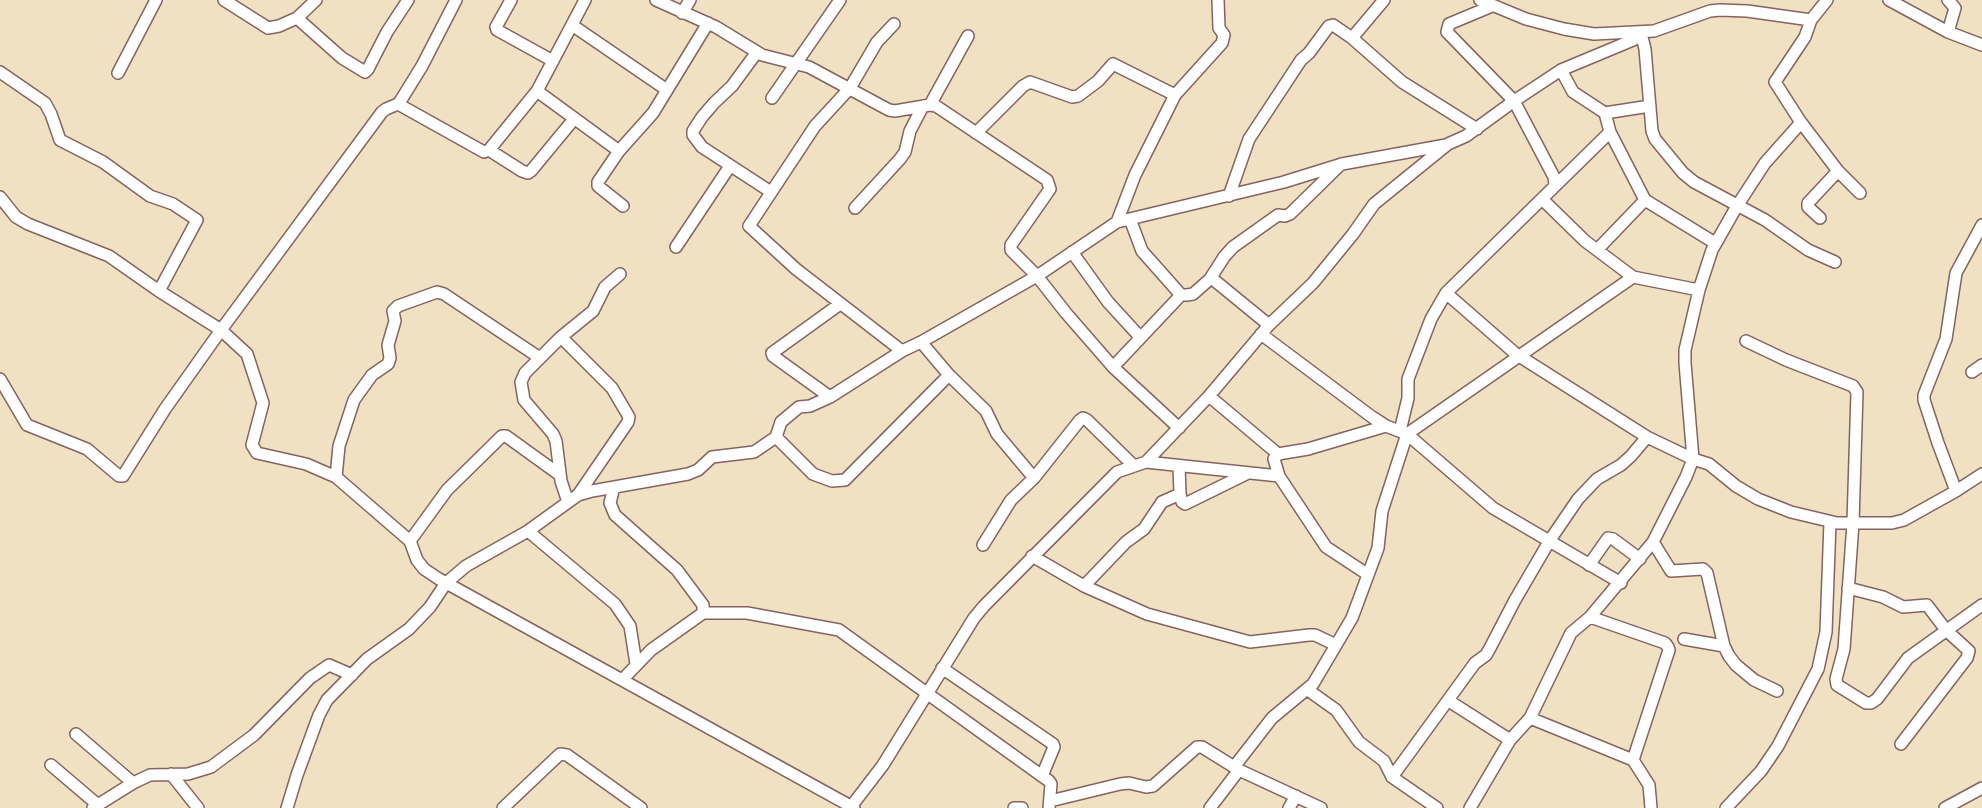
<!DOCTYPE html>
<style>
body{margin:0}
canvas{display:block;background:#efe1c2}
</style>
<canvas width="1982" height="808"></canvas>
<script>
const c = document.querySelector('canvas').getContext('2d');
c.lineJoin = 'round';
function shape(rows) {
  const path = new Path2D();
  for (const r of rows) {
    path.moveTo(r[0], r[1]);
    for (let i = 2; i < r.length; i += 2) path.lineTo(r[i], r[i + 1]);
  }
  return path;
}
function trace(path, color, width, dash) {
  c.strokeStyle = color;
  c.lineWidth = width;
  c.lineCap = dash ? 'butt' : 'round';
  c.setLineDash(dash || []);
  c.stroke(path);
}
const minor = shape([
 [224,0,268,28,279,26,297,18,316,0],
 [511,0,496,27,497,30,553,61],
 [656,0,716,27,762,55,809,67,889,110,895,111,930,105,936,106,1047,180,1050,189,1011,245,1011,250,1037,276,1066,313,1113,367,1179,428],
 [1480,0,1526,19,1564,29,1594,34,1654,31,1710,11,1720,10,1747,11,1811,20,1827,0],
 [1889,0,1948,32,1982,45],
 [1948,0,1955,8,1948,32],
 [1492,6,1449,24,1447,32,1514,101,1554,177,1555,185],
 [682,13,690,0],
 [297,18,342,58,365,72,368,69,387,32,408,0],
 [894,24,877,42,850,88,815,126,749,226,796,269,902,351],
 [572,25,667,90],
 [1352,38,1384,0],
 [757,52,732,86,714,103,702,117,693,131,693,135,702,147,771,192],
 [1561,70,1573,92,1605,113,1650,106],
 [0,72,45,103,51,114,60,140,103,162,150,196,173,204,197,220,159,291],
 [118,73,156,0],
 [537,91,619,151],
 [772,98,840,0],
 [398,104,484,152,489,150,522,171,528,173,531,171,574,119],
 [930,105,968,36],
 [1605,113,1610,132,1645,200,1715,243],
 [1800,121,1838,171,1860,193],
 [976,133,1023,86,1030,82,1072,97,1078,96,1098,81,1113,64,1175,95],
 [489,150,537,91,585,0],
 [1229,196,1249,139,1301,60,1309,53,1329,26,1333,25,1352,38,1402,82,1477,129],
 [0,197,16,217,28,224,109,256,159,291,221,330,247,354,263,403,252,445,257,453,306,464,336,477,410,541,417,560,424,569,439,579,854,808],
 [1543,200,1585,241,1633,277,1699,290],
 [623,206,598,186,598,182,619,151,653,113,708,23],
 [855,208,900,159,905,152,910,131,923,106],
 [1820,218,1808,207,1808,203,1838,171],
 [1130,219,1142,251,1181,295,1187,295,1193,294,1210,279,1224,257,1233,247,1278,215,1285,216,1290,214,1341,164],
 [1117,222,1135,175,1175,95,1222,43,1224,35,1219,28,1218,0],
 [676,247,730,166],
 [1597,250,1645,200],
 [1072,252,1108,302,1140,337],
 [1210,279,1214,280,1269,325],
 [1446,293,1516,354,1647,437,1693,459,1709,464,1736,486,1758,499,1791,512,1837,523,1892,523,1904,520,1956,491,1982,474],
 [1261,334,1372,417,1386,426,1407,434,1493,508,1621,583],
 [561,337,612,388,629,417,628,422,578,495],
 [1746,341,1786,360,1853,386,1857,392,1853,523,1844,649,1836,679,1837,685,1866,703,1871,703,1877,699,1908,658,1982,605],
 [921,342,949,375,986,411,997,434,1034,478],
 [1113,367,1181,295],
 [1972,372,1982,365],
 [0,379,27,425,87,449,119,476,123,476,165,409,221,330,382,112,386,109,398,104,401,100,422,66,456,0],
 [1209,396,1278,454],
 [830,397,773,356,772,353,840,304],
 [1400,431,1408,398,1408,379,1431,319,1446,293,1610,132],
 [776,437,813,474,832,481,845,480,949,375],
 [1146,462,1279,476],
 [1179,466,1180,494,1182,502,1185,504,1248,473],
 [336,477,339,446,354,400,372,375,388,364,390,358,388,345,395,321,393,311,398,306,437,292,444,294,540,358],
 [614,487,610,503,615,515,677,570,703,605,703,613],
 [1956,491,1938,443,1924,400,1924,395,1946,339,1956,273,1982,225],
 [568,502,561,481,556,441,553,434,524,400,521,382,525,373,561,337,593,311,605,287,620,274],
 [528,531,615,604,630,626,636,664],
 [410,541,447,490,502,436,506,436,560,475],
 [1653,542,1686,477,1693,459,1685,363,1685,350,1699,290,1712,250,1737,206,1765,163,1798,126,1800,121,1775,82,1805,37,1811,20],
 [983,545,1011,500,1034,478,1080,420,1083,418,1087,420,1134,466],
 [1032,556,1084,586,1147,614,1250,642,1309,635,1315,635,1336,645],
 [1589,565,1608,538,1613,539,1640,559],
 [1367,574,1326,547,1279,476,1274,459,1278,454,1308,449,1386,426],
 [1084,586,1126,542,1144,529,1162,502,1180,494],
 [1848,588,1883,597,1903,607,1927,605,1946,630,1969,651,1967,658,1901,744],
 [1590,617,1665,643,1668,647,1669,650,1633,760],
 [1684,639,1724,646],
 [942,668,1053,744,1054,747,1042,776],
 [623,679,651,650,703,613,747,613,839,630,1049,781,1051,784,1049,808],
 [1308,690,1336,710,1359,742,1384,761,1392,777,1437,808],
 [1449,701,1510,740],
 [1530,718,1633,760,1649,785,1651,808],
 [76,734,133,783],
 [51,765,98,805],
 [1234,767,1272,718,1313,684,1352,618,1378,548,1382,511,1407,434,1633,277],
 [171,774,198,808],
 [1392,777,1475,663,1486,655,1490,648,1515,600,1550,540,1578,499,1597,479,1621,465,1631,456,1647,437],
 [1050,801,1120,784,1129,783,1146,787,1153,786,1197,747,1202,747,1239,770,1321,808],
 [93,808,133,783,150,775,188,774,211,767,254,735,310,678,329,665,352,675],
 [287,808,297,775,319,715,327,700,367,659,409,629,430,607,446,583,466,566,528,531,578,495,592,491,688,474,698,470,712,457,754,452,776,437,781,422,799,407,810,406,830,397,902,351,921,342,1037,276,1117,222,1284,182,1342,164,1446,145],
 [503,808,560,754,567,755,641,808],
 [850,808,883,765,974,618,984,606,1117,472,1146,462,1209,396,1269,325,1313,283,1353,234,1374,204,1448,144,1466,136,1514,101,1561,70,1633,40,1641,33,1645,49,1652,131,1655,139,1683,173,1694,182,1765,220,1808,250,1835,262],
 [1014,808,1022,808],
 [1210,808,1239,770],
 [1289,808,1296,796],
 [1470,808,1510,740,1530,718,1571,633,1590,617,1653,542,1671,571,1703,569,1707,573,1724,646,1729,656,1736,665,1754,680,1777,691],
 [1726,808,1761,771,1778,746,1818,669,1826,632,1830,522],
 [1945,808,1982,788]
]);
trace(minor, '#846360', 14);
trace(minor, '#fff', 11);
</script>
